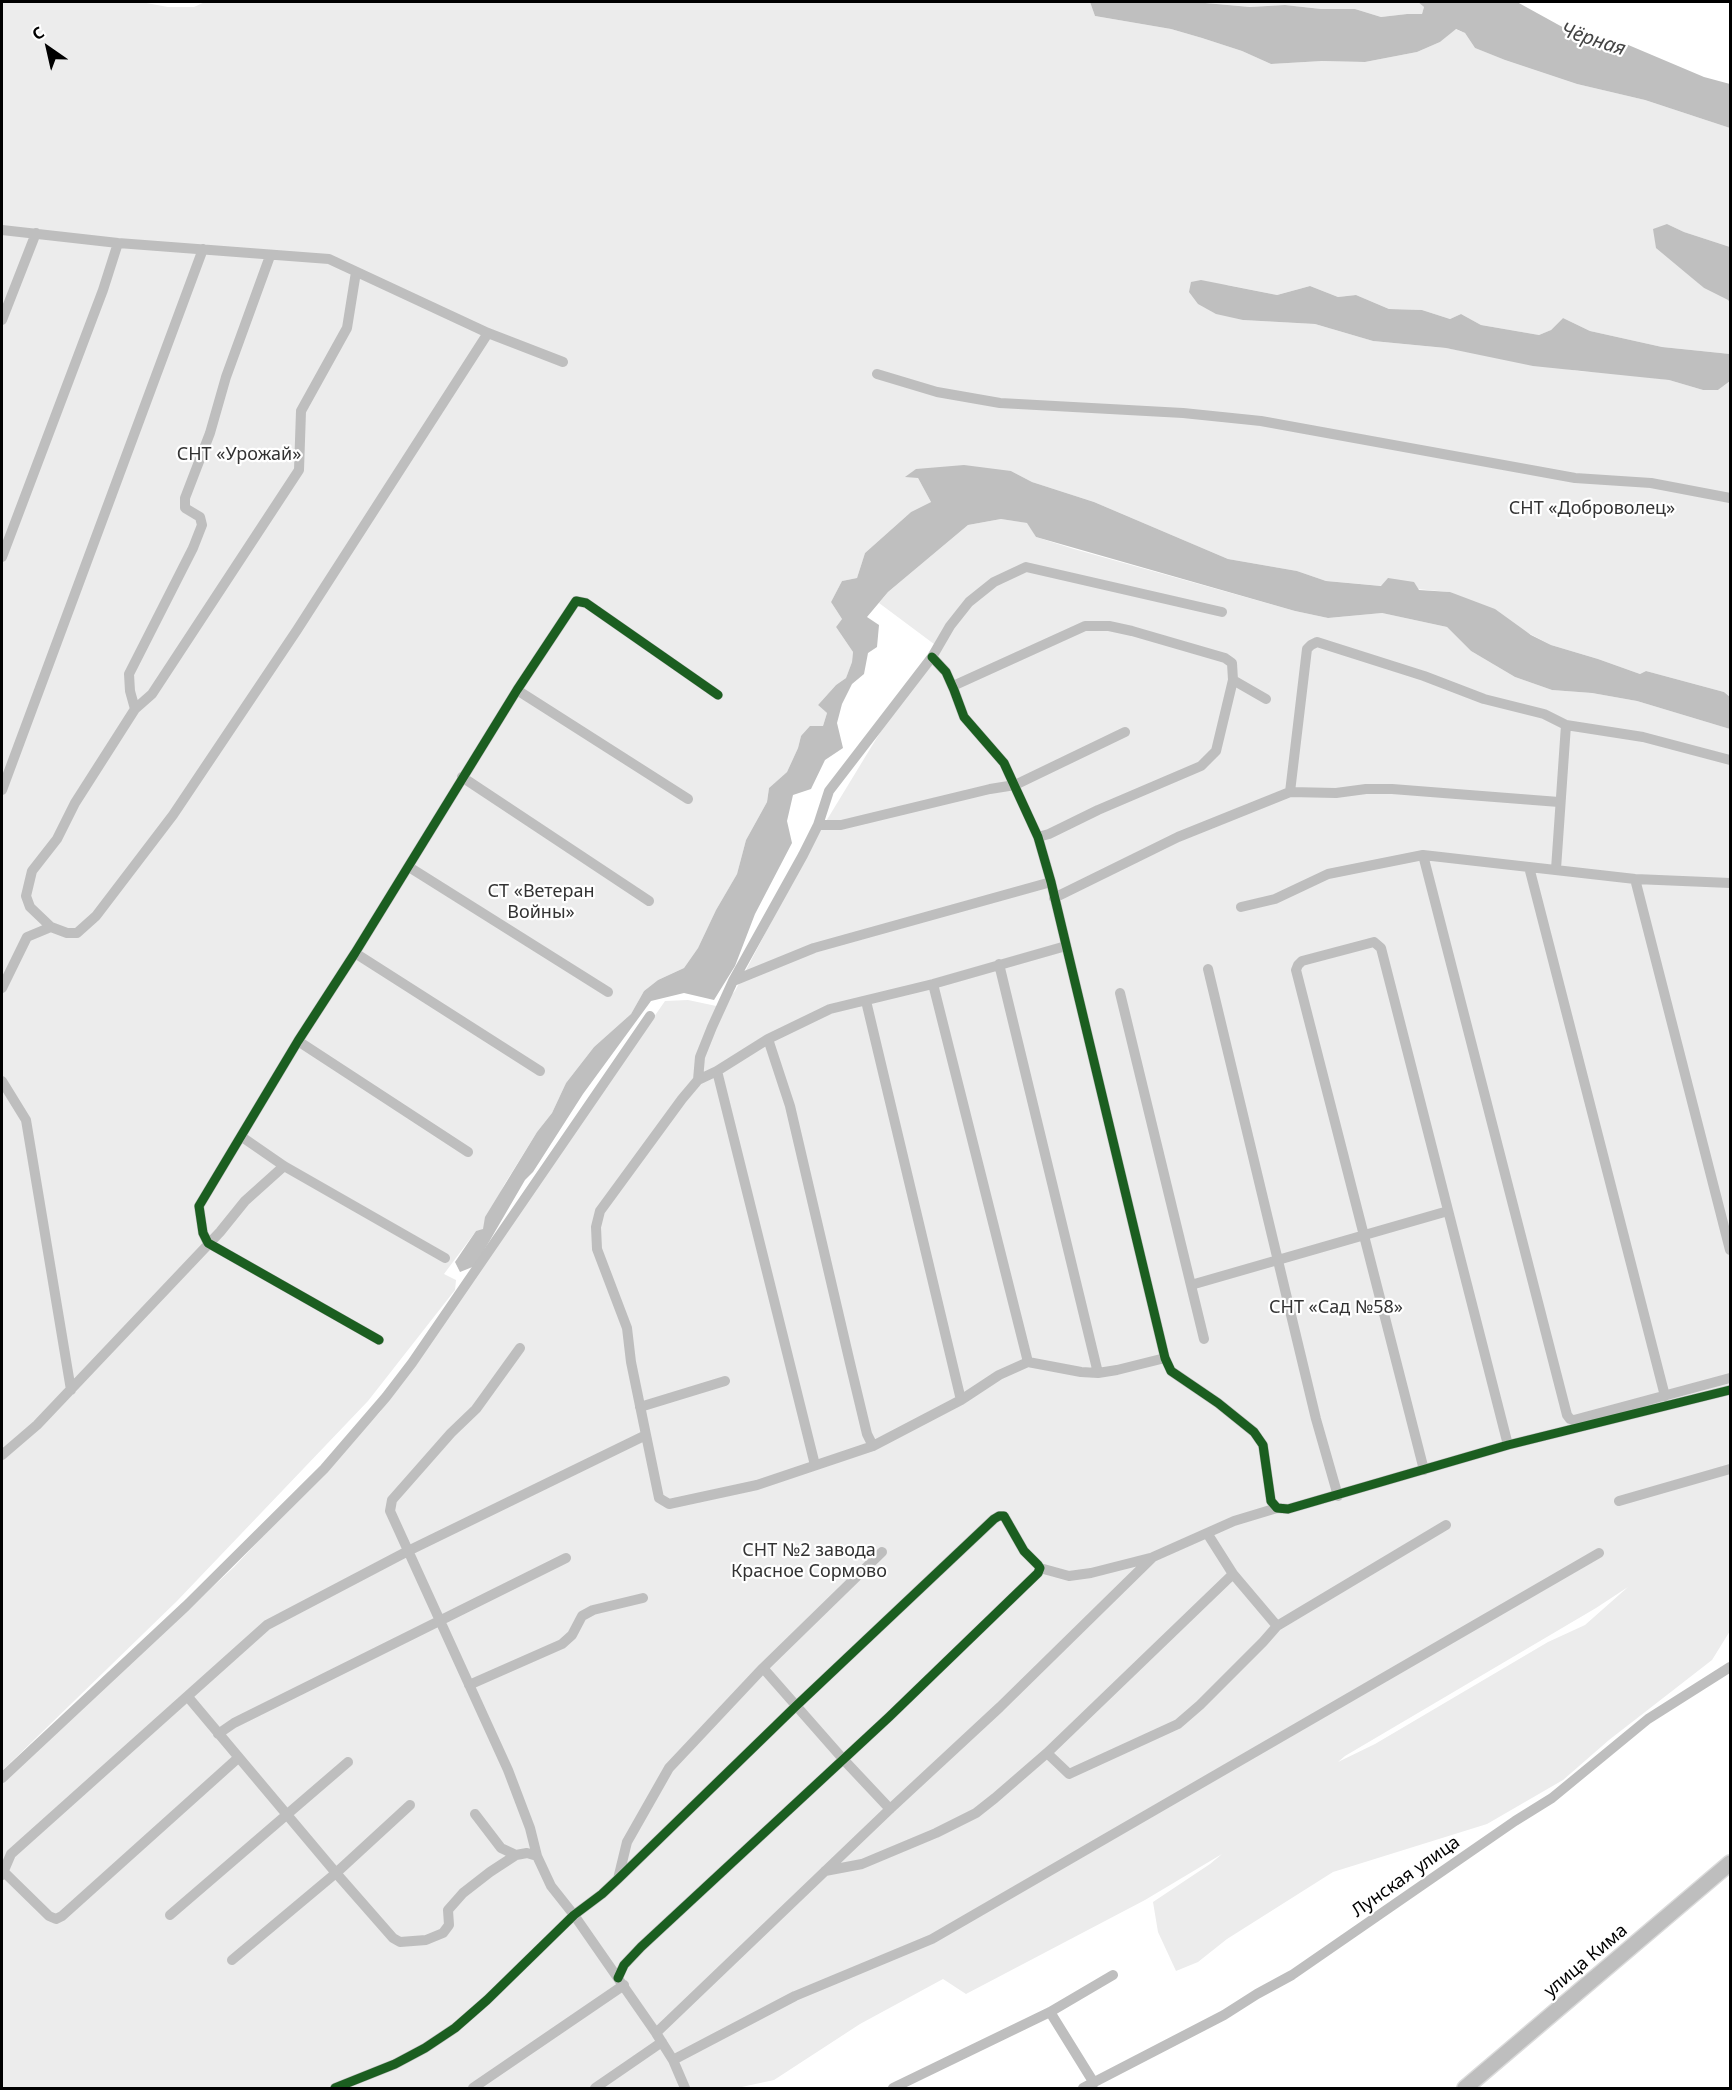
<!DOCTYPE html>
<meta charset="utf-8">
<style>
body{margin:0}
#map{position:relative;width:1732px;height:2090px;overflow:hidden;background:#fff;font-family:"Noto Sans",sans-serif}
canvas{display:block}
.frame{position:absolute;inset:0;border:3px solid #000;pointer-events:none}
.north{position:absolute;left:18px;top:18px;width:60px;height:60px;-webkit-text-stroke:4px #fff;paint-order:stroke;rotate:326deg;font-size:16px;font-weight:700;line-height:24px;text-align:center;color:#000}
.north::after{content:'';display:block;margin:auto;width:21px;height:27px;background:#000;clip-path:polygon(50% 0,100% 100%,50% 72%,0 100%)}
</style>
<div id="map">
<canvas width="1732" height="2090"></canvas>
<div class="frame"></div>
<div class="north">С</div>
</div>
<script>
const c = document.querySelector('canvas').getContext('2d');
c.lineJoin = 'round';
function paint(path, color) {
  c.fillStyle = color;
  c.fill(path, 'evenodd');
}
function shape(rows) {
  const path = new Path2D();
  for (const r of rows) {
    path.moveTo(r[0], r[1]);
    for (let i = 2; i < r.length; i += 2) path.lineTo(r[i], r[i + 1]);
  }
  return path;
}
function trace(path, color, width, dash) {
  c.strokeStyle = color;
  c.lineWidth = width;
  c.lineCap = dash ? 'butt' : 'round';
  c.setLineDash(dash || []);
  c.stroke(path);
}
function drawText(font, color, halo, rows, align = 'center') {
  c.font = font + ' "Noto Sans",sans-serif';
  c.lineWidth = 4.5;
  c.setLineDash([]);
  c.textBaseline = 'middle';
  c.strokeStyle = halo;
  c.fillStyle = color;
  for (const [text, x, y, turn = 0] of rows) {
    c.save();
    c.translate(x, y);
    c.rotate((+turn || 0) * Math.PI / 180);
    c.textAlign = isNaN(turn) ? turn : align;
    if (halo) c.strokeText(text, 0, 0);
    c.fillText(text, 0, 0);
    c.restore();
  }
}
paint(shape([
 [2,2,141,2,168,7,194,7,205,2,1090,2,1095,16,1171,29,1202,38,1242,51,1271,64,1322,61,1365,62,1417,52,1440,42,1455,29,1465,33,1475,48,1505,60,1577,84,1645,100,1730,128,1730,247,1684,232,1667,224,1683,269,1704,288,1728,300,1730,303,1730,354,1662,347,1590,331,1563,318,1551,330,1539,335,1481,325,1461,314,1450,319,1422,310,1389,309,1356,295,1338,297,1310,286,1277,295,1227,285,1243,320,1315,324,1373,341,1446,348,1578,371,1625,374,1669,380,1703,390,1718,390,1730,381,1730,697,1724,692,1646,671,1640,674,1598,659,1551,645,1450,592,1326,581,1297,571,1228,559,1094,502,1032,482,1011,471,918,478,931,502,911,512,865,553,857,578,842,581,831,602,842,619,836,627,853,652,852,662,846,678,836,685,818,705,827,713,823,726,801,736,798,748,787,772,769,788,767,802,746,840,737,874,716,910,698,948,684,968,658,980,644,991,631,1014,594,1047,566,1083,552,1113,537,1132,504,1185,483,1230,476,1231,444,1274,456,1280,455,1290,368,1401,177,1601,2,1771],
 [1194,2,1418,2,1424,7,1422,14,1407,14,1381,17,1355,9,1321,9,1285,5,1250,7],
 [1001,519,1028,523,1036,537,1074,549,1295,611,1328,618,1382,613,1447,627,1471,651,1515,677,1552,690,1592,693,1637,701,1730,729,1730,1631,1712,1660,1609,1740,1563,1780,1487,1824,1333,1872,1227,1939,1198,1962,1176,1971,1158,1932,1153,1902,1210,1864,1222,1854,1145,1900,966,1994,943,1979,860,2024,774,2080,737,2088,2,2088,2,1783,234,1567,380,1412,665,1001,688,1000,721,1007,735,991,811,846,898,703,938,647,879,603,888,592,968,525],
 [1628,1587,1585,1625,1548,1642,1375,1744,1338,1762,1345,1756,1596,1608]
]), '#ececec');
paint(shape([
 [1090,2,1194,2,1250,7,1285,5,1321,9,1355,9,1381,17,1407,14,1422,14,1424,7,1418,2,1517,2,1566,29,1626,44,1704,77,1730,84,1730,128,1645,100,1577,84,1505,60,1475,48,1465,33,1456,29,1440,42,1417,52,1365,62,1322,61,1271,64,1242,51,1202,38,1171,29,1095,16],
 [1667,224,1684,232,1730,247,1730,303,1728,300,1704,288,1656,248,1653,229],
 [1201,280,1277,295,1310,286,1338,297,1356,295,1389,309,1422,310,1450,319,1461,314,1481,325,1539,335,1551,330,1563,318,1590,331,1662,347,1730,354,1730,381,1718,390,1703,390,1669,380,1533,366,1446,348,1373,341,1315,324,1243,320,1216,314,1198,304,1189,292,1191,282],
 [964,465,1011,471,1032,482,1094,502,1228,559,1297,571,1326,581,1381,586,1388,578,1414,582,1419,590,1450,592,1495,609,1531,635,1551,645,1598,659,1640,674,1646,671,1724,692,1730,697,1730,729,1637,701,1592,693,1552,690,1515,677,1471,651,1447,627,1382,613,1328,618,1295,611,1036,537,1027,523,1001,519,968,525,888,592,867,617,879,625,877,647,868,653,864,674,852,684,842,704,837,723,843,748,825,760,811,789,793,795,787,821,792,843,755,914,735,966,714,1000,684,993,651,1001,583,1094,533,1172,525,1180,475,1266,460,1272,455,1262,476,1231,483,1229,485,1217,537,1132,552,1113,566,1083,594,1047,631,1014,644,991,658,980,684,968,698,948,716,910,737,874,746,840,767,802,769,788,787,772,798,748,801,736,810,726,823,726,827,713,818,705,836,685,846,678,852,662,853,652,836,627,842,619,831,602,842,581,857,578,865,553,911,512,931,502,918,478,905,477,916,469]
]), '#bfbfbf');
const primary = shape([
 [1465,2088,1730,1863]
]);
trace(primary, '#dbdbdb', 18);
trace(shape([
 [2,230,118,243,329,259,488,333,563,362],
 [2,320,36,233],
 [877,374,937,392,1000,403,1183,413,1261,421,1575,478,1651,483,1730,498],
 [2,557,103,290,118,243],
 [932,657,946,672,954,690,964,717,1004,763,1038,837,1051,882,1165,1358,1171,1371,1218,1403,1254,1432,1263,1445,1271,1501,1277,1508,1288,1509,1508,1445,1730,1390],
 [1233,680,1266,699],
 [953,686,1085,626,1109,626,1132,631,1225,658,1232,663,1233,680,1216,751,1201,766,1098,810,1049,834,1038,837],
 [517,690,688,799],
 [135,709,152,694,299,470,301,411,347,328,356,272],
 [462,777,649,901],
 [2,790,203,249],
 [1290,792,1307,649,1311,645,1317,642,1424,676,1484,699,1544,714,1566,725],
 [818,825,841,825,990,789,1015,785,1125,732],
 [1423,855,1567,1415,1570,1419,1574,1420,1730,1378],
 [409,867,608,992],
 [1529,867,1665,1396],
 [1556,869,1566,725,1643,737,1730,760],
 [1635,879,1730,1250],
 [1054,898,1178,837,1290,792,1336,793,1366,789,1392,789,1559,802],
 [1241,907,1275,899,1328,874,1423,855,1635,879,1730,883],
 [51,927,30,907,26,896,32,871,57,839,75,803,135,709,130,691,129,674,193,548,202,525,200,517,185,508,185,498,210,433,226,377,270,256],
 [1066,946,933,984,830,1009,768,1039,717,1071,698,1080,682,1099,600,1211,596,1227,597,1249,627,1328,631,1362,659,1498,669,1504,757,1485,873,1446,961,1400,999,1375,1028,1362,1081,1372,1098,1373,1117,1370,1165,1358],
 [355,953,540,1071],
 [999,964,1098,1373],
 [1208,969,1316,1419,1338,1496],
 [733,981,814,948,1051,882],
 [933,984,1028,1362],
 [2,988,27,937,51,927,67,933,77,933,96,916,173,815,297,630,488,333],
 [1120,993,1204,1339],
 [866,1001,961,1400],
 [768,1039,790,1106,850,1363,867,1434,873,1446],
 [298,1041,468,1152],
 [717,1071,815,1465],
 [698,1080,700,1057,712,1027,733,981,803,855,818,825,829,791,932,657,950,626,969,602,994,582,1026,567,1222,612],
 [2,1081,26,1120,71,1390],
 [242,1137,284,1166,445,1258],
 [1191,1285,1448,1211],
 [379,1340,208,1243,203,1233,199,1206,298,1041,355,953,517,690,576,601,586,603,718,695],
 [520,1348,476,1409,451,1433,392,1500,390,1511,508,1770,530,1828,537,1856,551,1886,574,1915,656,2033,673,2060,685,2088],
 [640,1407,725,1381],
 [2,1455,37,1425,220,1232,245,1201,284,1166],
 [1424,1470,1296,970,1298,965,1302,961,1374,942,1381,948,1508,1445],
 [1619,1501,1730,1469],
 [1207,1533,1233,1574,1277,1626],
 [1040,1568,1069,1576,1091,1573,1150,1558],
 [763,1668,843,1759,890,1809],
 [469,1685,562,1644,572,1635,582,1616,593,1610,643,1598],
 [188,1697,336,1873,393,1938,400,1942,426,1940,443,1933,449,1925,448,1910,463,1893,490,1872,516,1855,527,1853,537,1856],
 [218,1734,234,1723,566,1558],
 [1047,1753,1069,1774,1178,1724,1200,1705,1263,1642,1277,1626,1446,1525],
 [2,1778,186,1606,324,1469,386,1397,412,1363,650,1016],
 [475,1814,501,1848,516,1855],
 [825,1871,862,1864,936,1833,976,1813,995,1798,1047,1753,1233,1574],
 [4,1872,49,1916,56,1919,62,1916,238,1758],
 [2,1875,11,1854,267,1625,408,1551,646,1435],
 [618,1879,627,1842,669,1768,763,1668,882,1552],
 [170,1915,348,1762],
 [232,1960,336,1873,410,1805],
 [1050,2012,1094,2083],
 [656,2033,890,1809,1000,1707,1153,1557,1234,1521,1277,1508],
 [673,2060,795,1996,932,1939,1599,1553],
 [335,2088,395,2064,425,2048,455,2028,487,2000,574,1915,602,1894,618,1879,796,1706,994,1519,999,1516,1004,1516,1024,1551,1038,1565,1040,1568,1038,1573,889,1717,641,1947,624,1965,618,1978],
 [473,2088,624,1985],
 [595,2088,662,2042],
 [893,2088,1050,2012,1113,1975],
 [1083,2088,1224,2015,1257,1994,1292,1975,1515,1821,1552,1798,1648,1719,1730,1667]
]), '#bebebe', 10);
trace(primary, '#bebebe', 15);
trace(shape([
 [932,657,946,672,954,690,964,717,1004,763,1038,837,1051,882,1165,1358,1171,1371,1218,1403,1254,1432,1263,1445,1271,1501,1277,1508,1288,1509,1508,1445,1730,1390],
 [379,1340,208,1243,203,1233,199,1206,298,1041,355,953,517,690,576,601,586,603,718,695],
 [335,2088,395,2064,425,2048,455,2028,487,2000,574,1915,602,1894,618,1879,796,1706,994,1519,999,1516,1004,1516,1024,1551,1038,1565,1040,1568,1038,1573,889,1717,641,1947,624,1965,618,1978]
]), '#1b5e20', 9);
drawText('18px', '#333', '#fff', [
 ["СНТ «Урожай»",239,455],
 ["СНТ «Доброволец»",1592,509],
 ["СТ «Ветеран",541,892],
 ["Войны»",541,913],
 ["СНТ «Сад №58»",1336,1308],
 ["СНТ №2 завода",809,1551],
 ["Красное Сормово",809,1572]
]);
drawText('18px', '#000', '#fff', [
 ["Лунская улица",1406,1877,-35],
 ["улица Кима",1586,1961,-40]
]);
drawText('italic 20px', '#444', '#fff', [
 ["Чёрная",1593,40,18]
]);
</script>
